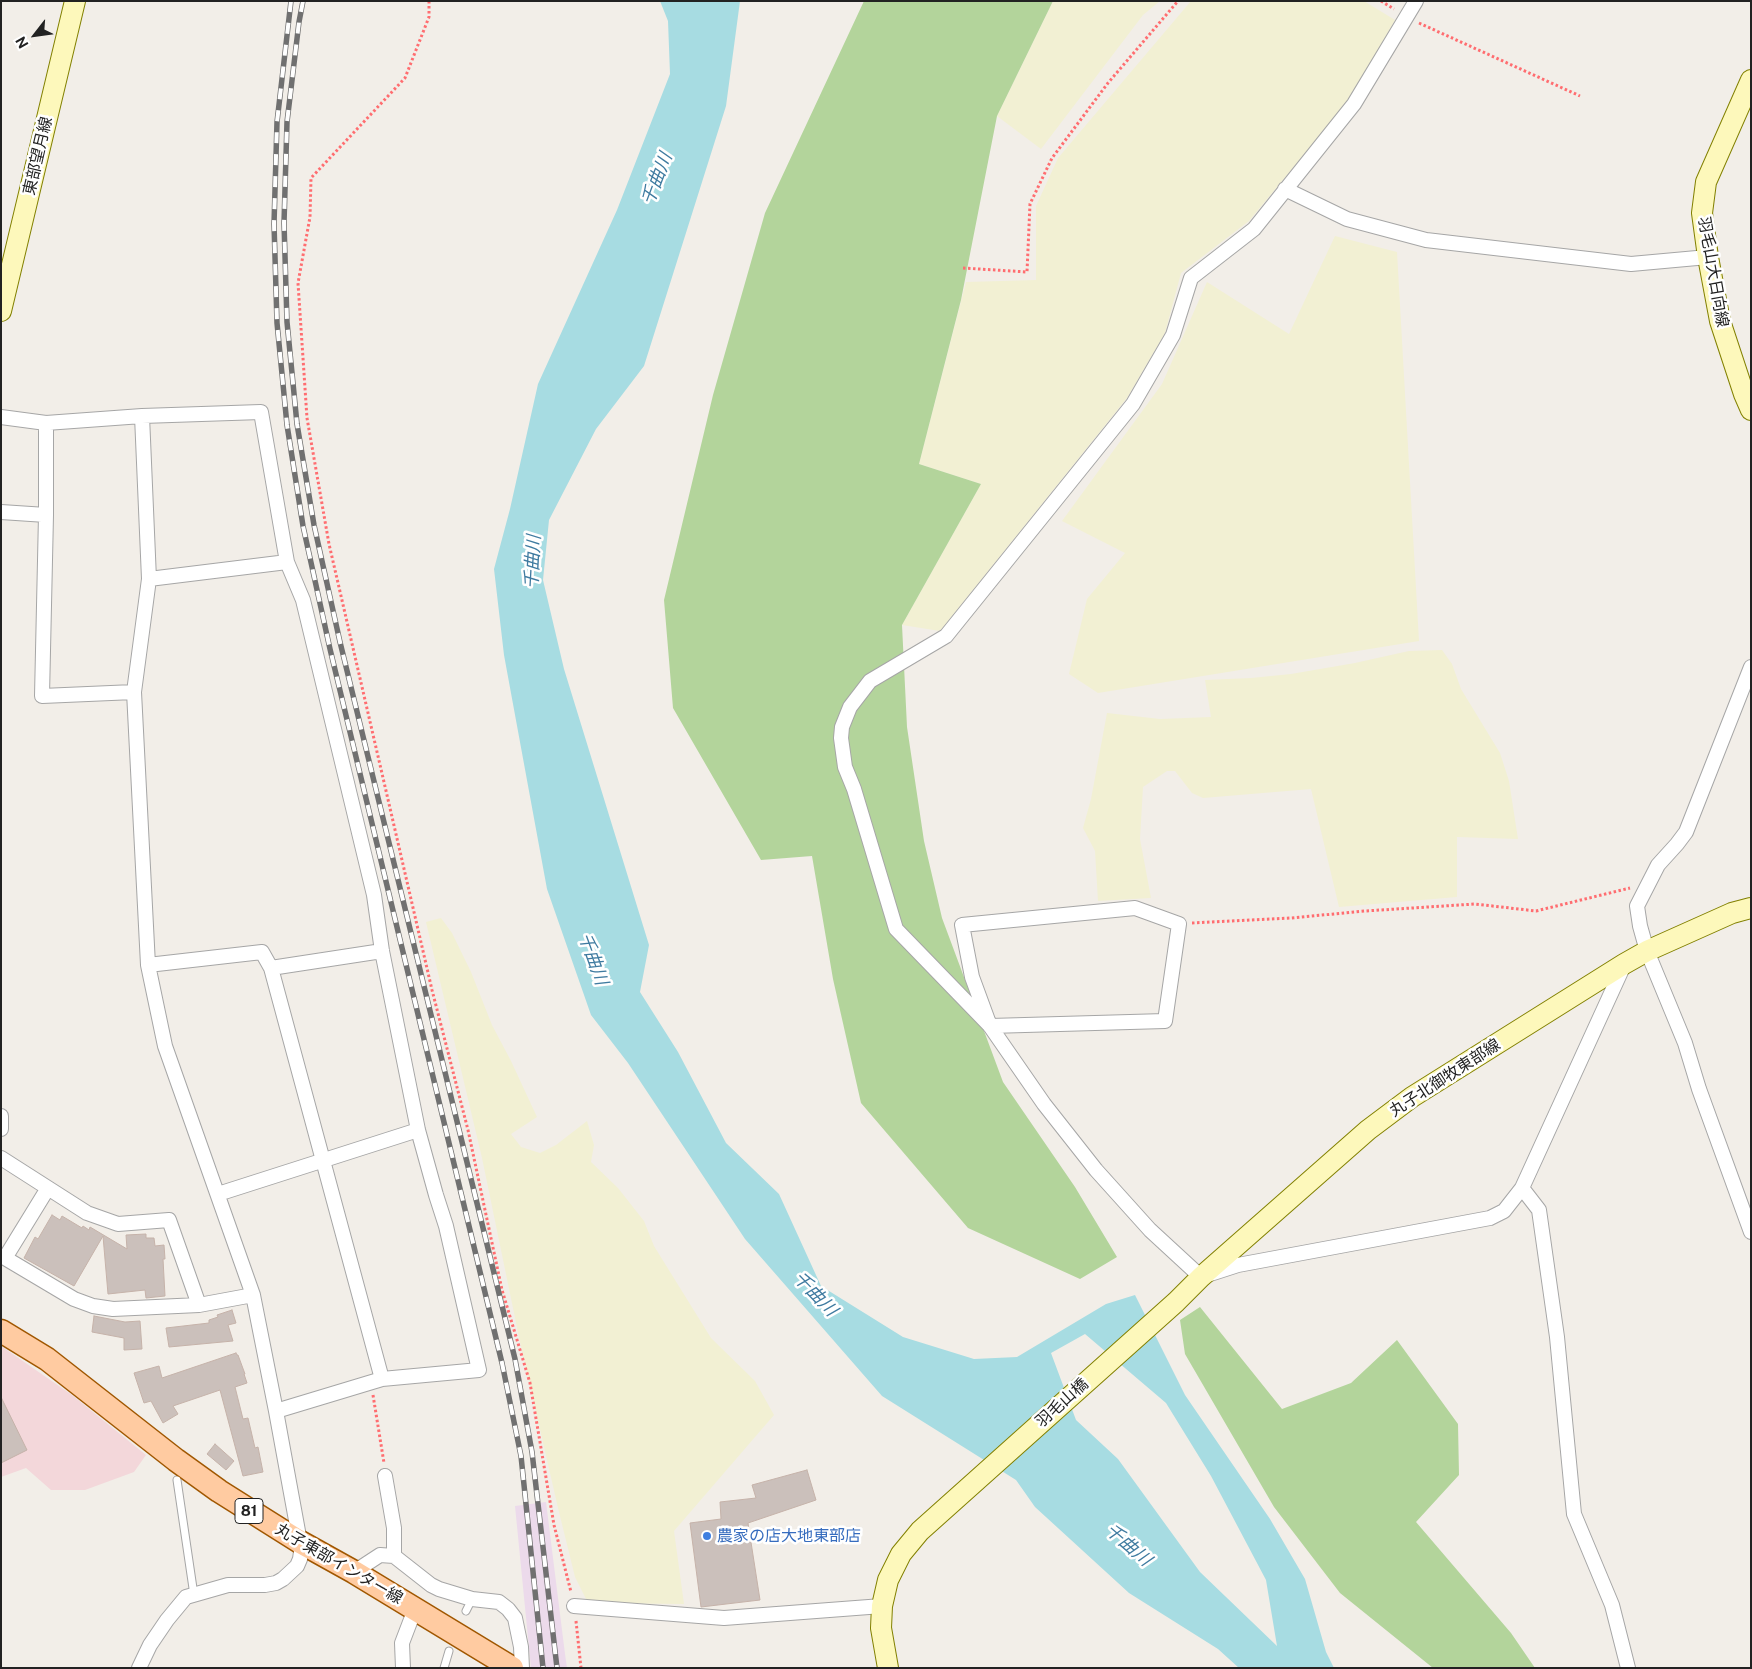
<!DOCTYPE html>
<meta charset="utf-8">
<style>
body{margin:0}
#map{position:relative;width:1752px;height:1669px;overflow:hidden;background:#f2eee8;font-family:"Public Sans",sans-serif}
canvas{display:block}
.frame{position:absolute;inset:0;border:2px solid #222;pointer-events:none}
.north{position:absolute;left:10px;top:10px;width:50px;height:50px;-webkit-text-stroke:4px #fff;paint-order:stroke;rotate:240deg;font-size:14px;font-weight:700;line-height:20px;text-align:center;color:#222}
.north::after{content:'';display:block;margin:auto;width:18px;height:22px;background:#222;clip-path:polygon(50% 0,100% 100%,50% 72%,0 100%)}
</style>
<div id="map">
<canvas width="1752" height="1669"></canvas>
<div class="frame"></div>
<div class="north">N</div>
</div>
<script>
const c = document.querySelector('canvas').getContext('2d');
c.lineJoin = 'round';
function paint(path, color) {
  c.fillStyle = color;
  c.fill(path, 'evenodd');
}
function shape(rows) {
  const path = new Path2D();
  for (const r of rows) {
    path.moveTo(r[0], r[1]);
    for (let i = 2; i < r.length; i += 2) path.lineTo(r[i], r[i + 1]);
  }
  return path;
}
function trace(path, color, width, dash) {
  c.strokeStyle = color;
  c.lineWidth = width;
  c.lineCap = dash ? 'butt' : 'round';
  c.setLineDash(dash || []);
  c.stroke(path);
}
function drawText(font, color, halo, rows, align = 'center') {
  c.font = font + ' "Public Sans","Noto Sans JP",sans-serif';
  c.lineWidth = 5;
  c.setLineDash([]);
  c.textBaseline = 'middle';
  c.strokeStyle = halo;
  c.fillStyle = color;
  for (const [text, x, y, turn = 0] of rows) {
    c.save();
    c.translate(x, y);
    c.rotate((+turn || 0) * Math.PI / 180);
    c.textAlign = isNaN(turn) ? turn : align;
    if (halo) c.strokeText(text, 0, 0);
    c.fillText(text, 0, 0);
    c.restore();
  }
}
paint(shape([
 [1,1346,72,1395,146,1455,134,1472,85,1490,51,1490,26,1468,1,1477]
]), '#f3d7da');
paint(shape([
 [546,1502,565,1654,567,1668,531,1668,515,1506]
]), '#ecdaeb');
paint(shape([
 [1053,1,1160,1,1143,15,1041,149,997,116],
 [1191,1,1364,1,1395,20,1353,95,1249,221,1181,273,1165,333,1127,398,940,631,902,625,981,484,919,464,966,282,1036,280,1036,206,1058,158],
 [1335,236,1397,252,1419,641,1098,693,1069,674,1087,599,1125,553,1062,521,1162,384,1207,282,1289,334],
 [1442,650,1452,664,1461,689,1500,753,1509,781,1518,839,1457,837,1457,897,1339,907,1311,789,1203,798,1192,793,1175,771,1167,771,1143,787,1140,839,1151,898,1098,901,1095,851,1083,828,1091,799,1107,713,1160,719,1211,717,1205,680,1251,678,1291,674,1355,663,1409,651],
 [441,918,452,933,471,972,492,1025,511,1061,537,1117,511,1134,521,1147,540,1153,556,1145,587,1121,594,1145,591,1162,618,1188,644,1221,654,1246,711,1338,755,1381,774,1415,674,1531,684,1604,588,1603,575,1577,558,1508,520,1342,482,1158,426,922]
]), '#f2f0d3');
paint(shape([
 [864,1,1053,1,997,116,961,300,919,464,981,484,902,625,907,727,924,841,942,918,1003,1082,1075,1187,1117,1257,1080,1279,968,1228,861,1103,833,979,812,856,761,860,673,708,664,600,713,395,765,213],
 [1200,1307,1282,1409,1351,1383,1397,1340,1458,1424,1459,1475,1416,1522,1511,1633,1535,1668,1433,1668,1340,1593,1274,1507,1185,1354,1180,1320]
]), '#b3d49b');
paint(shape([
 [660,1,740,1,726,106,644,366,596,429,549,520,543,580,564,669,649,945,640,992,678,1052,726,1143,779,1194,821,1286,903,1337,974,1359,1017,1357,1106,1304,1135,1295,1185,1395,1270,1519,1305,1579,1326,1652,1334,1668,1239,1668,1218,1649,1129,1593,1035,1507,1016,1480,882,1396,745,1239,628,1063,591,1015,547,889,504,655,494,569,510,509,538,384,617,210,670,74,668,21],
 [1085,1334,1166,1403,1211,1476,1266,1580,1277,1646,1200,1572,1118,1459,1076,1420,1051,1353]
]), '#a7dce2');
const building = shape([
 [52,1215,60,1220,62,1216,82,1228,83,1226,89,1230,90,1227,127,1249,126,1235,146,1234,146,1238,154,1238,155,1246,164,1245,165,1259,163,1259,165,1296,146,1298,145,1290,108,1294,103,1236,74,1286,24,1258,35,1237,38,1239,52,1215],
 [232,1310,236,1323,228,1325,233,1341,169,1347,166,1328,209,1323,209,1320,218,1317,217,1315,232,1310],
 [94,1316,125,1322,140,1321,142,1349,124,1350,124,1338,92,1332,94,1316],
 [236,1353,237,1355,238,1355,245,1374,244,1374,247,1383,235,1387,243,1419,248,1418,255,1448,258,1447,263,1472,243,1476,220,1390,173,1406,178,1414,163,1423,151,1401,144,1403,134,1373,159,1366,162,1378,236,1353],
 [1,1397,27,1450,1,1463,1,1397],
 [215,1444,234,1461,226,1470,207,1454,215,1444],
 [807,1470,816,1500,748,1523,760,1600,701,1607,690,1523,721,1519,720,1502,756,1498,752,1485,807,1470]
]);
paint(building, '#cbc0bb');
trace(building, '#c5b2a9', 1);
const lane = shape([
 [177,1480,194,1595],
 [466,1611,472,1599],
 [444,1668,449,1651]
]);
const street = shape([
 [1416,1,1354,104,1254,229,1191,278,1173,335,1133,404,946,636,870,681,850,707,842,727,841,738,845,767,854,789,896,929,990,1026,1044,1104,1096,1170,1150,1230,1201,1277,1238,1265,1490,1218,1504,1211,1522,1188,1624,965],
 [1285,189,1347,219,1426,240,1631,264,1708,257],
 [1,417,46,423,142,416,261,412,287,562,149,579],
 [46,423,46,515,42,696,134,692],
 [1,512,46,515],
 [1751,667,1686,832,1677,844,1658,865,1637,906,1640,926,1647,951,1685,1043,1699,1089,1751,1232],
 [1135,908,1179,924,1165,1021,990,1026,972,977,962,925,1135,908],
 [148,965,262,952,271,968,382,1379],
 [271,968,382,951],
 [1,1116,1,1129],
 [1,1158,87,1213,118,1224,169,1220,199,1305],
 [48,1188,5,1258,74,1299,93,1306,113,1309,199,1305,253,1295],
 [1522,1188,1539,1210,1557,1337,1574,1514,1612,1605,1628,1668],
 [218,1194,418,1130],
 [276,1411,382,1379,479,1370,446,1226,436,1195,418,1130,382,951,374,895,303,600,287,562],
 [385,1476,394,1528,394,1556],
 [354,1572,380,1555,394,1556,431,1585,439,1589,472,1599,499,1602,508,1609,515,1618,521,1647,522,1668],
 [574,1606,724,1618,882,1606],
 [139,1668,150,1645,167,1620,186,1597,228,1585,265,1585,276,1583,283,1579,297,1566,300,1559,301,1552,300,1542,276,1411,253,1295,165,1046,148,965,134,692,149,579,142,416],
 [403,1668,402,1643,415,1609]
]);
const secondary = shape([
 [1751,80,1706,182,1702,213,1708,257,1720,321,1744,394,1751,410],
 [1,311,75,1],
 [888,1668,881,1628,882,1606,888,1580,901,1554,920,1531,1176,1302,1201,1277,1368,1130,1412,1097,1624,964,1647,951,1732,913,1751,908]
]);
const primary = shape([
 [1,1331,47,1359,176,1460,219,1491,300,1542,354,1572,512,1668]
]);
trace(lane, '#a6a6a6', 9);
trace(street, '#a6a6a6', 16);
trace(secondary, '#828000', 22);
trace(primary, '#a05700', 25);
trace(shape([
 [429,1,429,17,405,78,311,178,310,217,298,283,307,418,329,544,432,990,468,1130,502,1290,530,1383,554,1525,571,1592],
 [1381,1,1394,9],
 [1419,23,1580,96],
 [963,268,1027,272,1030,204,1052,158,1108,83,1178,1],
 [1192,923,1291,918,1365,911,1475,904,1536,911,1630,888],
 [373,1395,384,1463],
 [576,1621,581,1668]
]), '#ff6d70', 3, [2.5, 2.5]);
trace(lane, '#fff', 7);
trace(street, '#fff', 14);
trace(secondary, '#fdf8bb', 20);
trace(primary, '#ffcba1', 22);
const rail = shape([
 [291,1,277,122,274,224,277,323,287,425,303,526,330,649,502,1363,521,1456,543,1668],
 [303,1,299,22,287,122,284,223,287,322,297,424,314,525,340,642,515,1359,532,1452,557,1668]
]);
trace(rail, '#707070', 5.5);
trace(rail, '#fff', 4, [11]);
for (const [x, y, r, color] of [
 [707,1536,5,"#3f7fe0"]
]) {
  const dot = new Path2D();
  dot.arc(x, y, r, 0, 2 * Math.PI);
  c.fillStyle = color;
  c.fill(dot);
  trace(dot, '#fff', 2);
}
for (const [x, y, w] of [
 [249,1511,28]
]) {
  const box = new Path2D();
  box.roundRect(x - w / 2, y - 12.5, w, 25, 4);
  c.fillStyle = '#fff';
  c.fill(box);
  trace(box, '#222', 1);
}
drawText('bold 15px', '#222', null, [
 ["81",249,1511]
]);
drawText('16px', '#222', '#fff', [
 ["東部望月線",38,156,-77],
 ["羽毛山大日向線",1713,272,80],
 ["丸子北御牧東部線",1445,1078,-33],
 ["羽毛山橋",1062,1403,-42],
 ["丸子東部インター線",339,1564,30]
]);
drawText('16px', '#366cbe', '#fff', [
 ["農家の店大地東部店",717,1536]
], 'left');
drawText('italic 18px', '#3f7ba0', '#fff', [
 ["千曲川",657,179,-69],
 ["千曲川",533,562,-87],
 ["千曲川",593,959,70],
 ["千曲川",815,1294,46],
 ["千曲川",1128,1545,41]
]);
</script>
